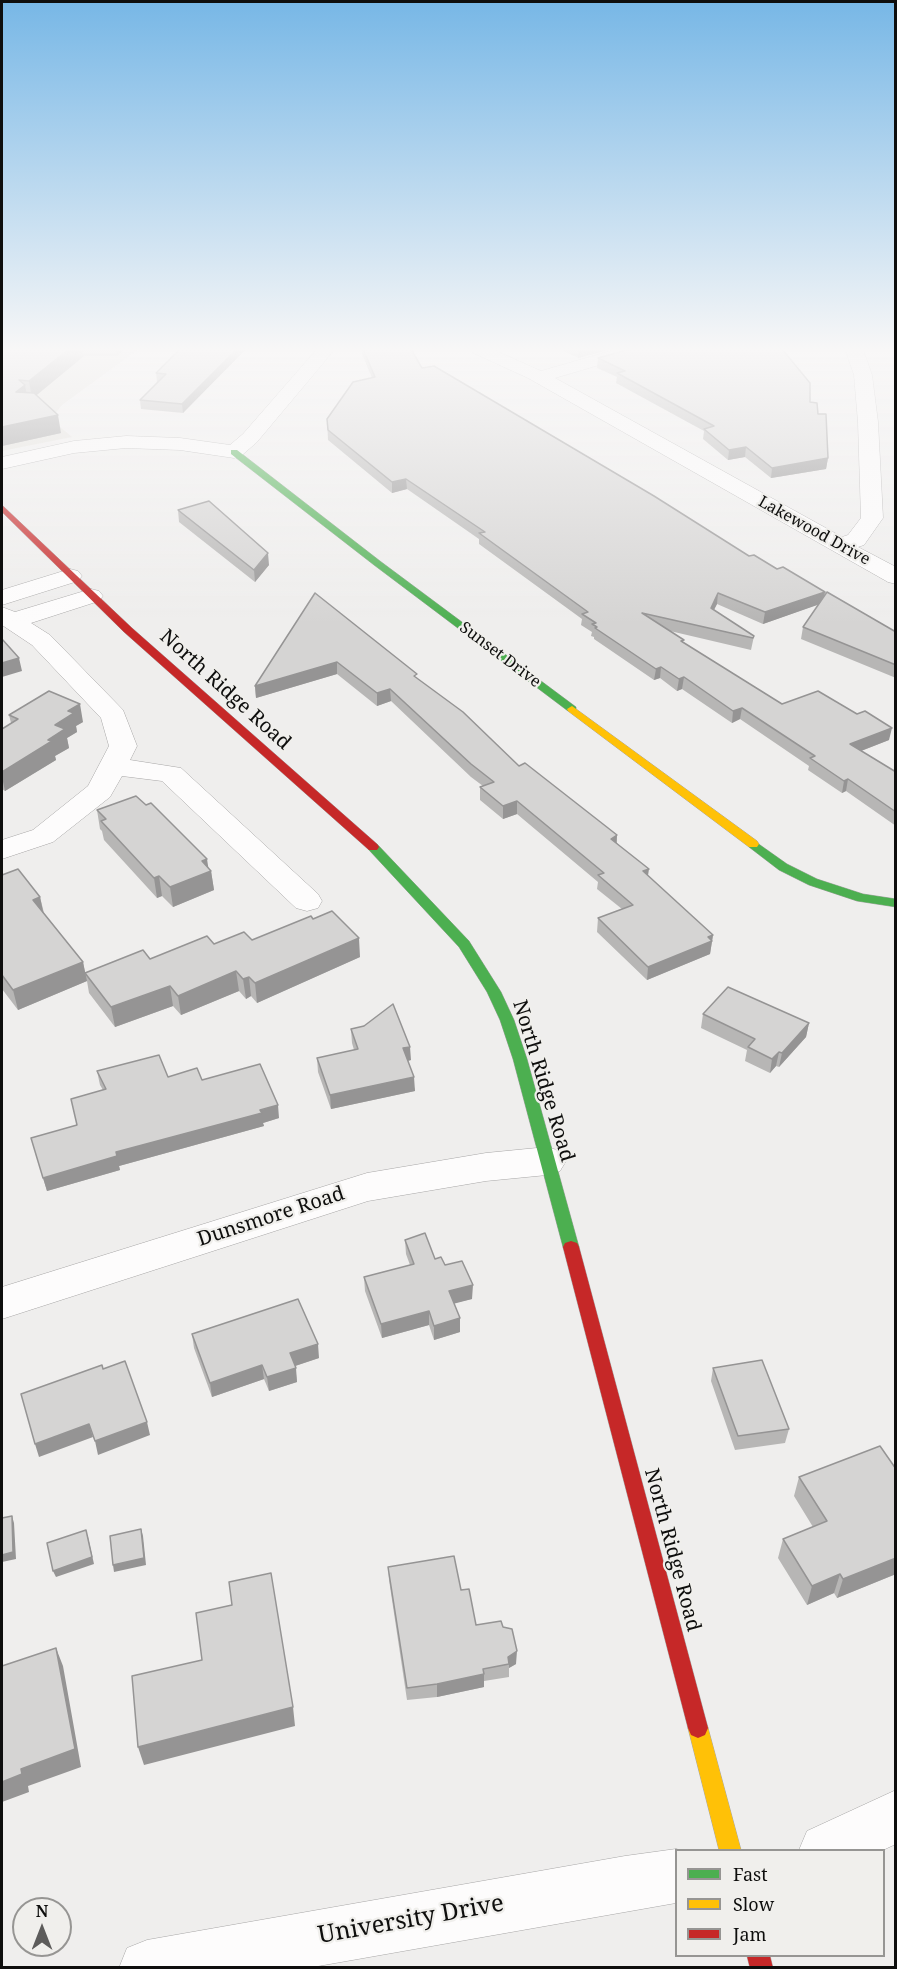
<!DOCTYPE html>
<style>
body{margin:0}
#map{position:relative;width:897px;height:1969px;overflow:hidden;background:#efeeed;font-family:"Noto Serif",serif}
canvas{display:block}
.frame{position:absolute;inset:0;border:3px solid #0e0e0d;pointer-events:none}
.legend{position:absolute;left:675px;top:1849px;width:210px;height:108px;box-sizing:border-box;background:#f0efec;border:2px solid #969593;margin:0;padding:8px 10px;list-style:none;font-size:18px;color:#0e0e0d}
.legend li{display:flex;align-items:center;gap:12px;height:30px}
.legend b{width:30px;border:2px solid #969593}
.north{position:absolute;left:12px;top:1897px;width:60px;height:60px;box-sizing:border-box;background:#f0efec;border:2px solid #969593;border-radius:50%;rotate:0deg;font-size:16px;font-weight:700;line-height:24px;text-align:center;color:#0e0e0d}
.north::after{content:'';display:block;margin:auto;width:21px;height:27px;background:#5d5c5b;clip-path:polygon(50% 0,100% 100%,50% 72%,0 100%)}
</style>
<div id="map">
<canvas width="897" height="1969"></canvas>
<div class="frame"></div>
<ul class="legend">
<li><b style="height:8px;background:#4caf50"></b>Fast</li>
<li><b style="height:8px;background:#ffc107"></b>Slow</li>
<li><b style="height:8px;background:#c62828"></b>Jam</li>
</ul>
<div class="north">N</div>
</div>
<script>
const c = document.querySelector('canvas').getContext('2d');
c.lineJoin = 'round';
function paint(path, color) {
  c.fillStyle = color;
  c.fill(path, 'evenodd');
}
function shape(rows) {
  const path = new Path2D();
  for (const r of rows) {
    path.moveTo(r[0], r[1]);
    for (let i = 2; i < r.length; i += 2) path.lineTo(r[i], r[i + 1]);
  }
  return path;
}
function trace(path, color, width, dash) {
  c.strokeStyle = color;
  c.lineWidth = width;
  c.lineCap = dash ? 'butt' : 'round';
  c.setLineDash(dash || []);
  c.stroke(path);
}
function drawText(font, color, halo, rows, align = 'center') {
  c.font = font + ' "Noto Serif",serif';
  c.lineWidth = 4.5;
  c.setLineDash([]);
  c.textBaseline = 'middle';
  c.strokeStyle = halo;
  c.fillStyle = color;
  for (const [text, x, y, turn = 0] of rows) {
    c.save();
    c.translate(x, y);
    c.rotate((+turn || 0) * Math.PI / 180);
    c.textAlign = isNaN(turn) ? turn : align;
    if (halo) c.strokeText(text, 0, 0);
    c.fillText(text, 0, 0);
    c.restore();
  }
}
paint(shape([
 [2,349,139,349,62,405,51,419,72,437,2,451]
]), '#e2e0da');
const street = shape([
 [317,349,335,349,257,442,241,456,234,458,180,450,126,448,74,453,2,469,2,457,74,441,126,436,180,438,230,445,243,434,317,349],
 [470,349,492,349,541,371,617,349,643,349,640,353,555,378,842,537,848,535,861,518,858,422,854,375,845,349,863,349,872,375,878,422,883,518,864,545,858,547,896,567,896,584,888,582,528,378,473,353,470,349],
 [70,569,78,571,82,576,78,581,2,605,2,590,70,569],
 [91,589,99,591,103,596,99,601,31,623,50,635,123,710,137,746,130,760,181,768,318,894,322,901,318,908,307,911,296,908,162,781,122,776,110,797,53,842,2,859,2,840,33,830,88,786,109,746,101,718,32,645,2,625,2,607,15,612,91,589],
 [547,1147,560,1151,566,1161,560,1171,547,1175,486,1181,368,1201,2,1319,2,1287,367,1173,486,1153,547,1147],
 [896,1790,896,1844,883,1850,799,1850,807,1831,896,1790],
 [676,1849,680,1850,676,1850,676,1903,307,1968,119,1968,127,1948,147,1940,625,1856,676,1849]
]);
const fast = shape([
 [231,450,237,450,380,561,576,707,576,711,568,711,374,565,231,454,231,450],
 [753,840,787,864,817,879,863,894,896,899,896,907,857,901,809,885,779,870,749,847,747,844,749,841,753,840],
 [373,843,377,844,469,941,501,992,514,1020,527,1059,579,1247,577,1251,571,1253,565,1251,563,1247,513,1059,500,1020,487,992,459,947,369,850,367,847,373,843]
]);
const slow = shape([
 [572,706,757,841,759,844,757,847,749,847,568,711,567,709,572,706],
 [698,1718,705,1721,708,1728,741,1850,719,1850,688,1728,691,1721,698,1718]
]);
const jam = shape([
 [2,505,132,628,377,844,379,847,377,850,369,850,124,632,2,512,2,505],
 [571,1241,577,1243,579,1247,708,1728,705,1735,698,1738,691,1735,688,1728,563,1247,565,1243,571,1241],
 [747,1956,770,1956,773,1968,750,1968,747,1956]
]);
trace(street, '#a7a6a6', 1);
trace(fast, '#a7a6a6', 1);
trace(slow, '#a7a6a6', 1);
trace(jam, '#a7a6a6', 1);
paint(street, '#fdfcfc');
paint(fast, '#4caf50');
paint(slow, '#ffc107');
paint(jam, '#c62828');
paint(shape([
 [6,349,125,349,117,356,84,356,36,395,61,433,2,446],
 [180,349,245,349,245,350,183,413,141,409,140,400,157,382,156,373],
 [362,349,411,349,422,368,749,556,825,592,824,598,896,632,896,678,801,639,803,627,819,604,763,624,717,604,714,610,754,636,751,650,670,631,683,643,782,704,889,740,861,751,896,772,896,826,846,791,842,793,808,770,809,766,740,719,732,723,682,689,677,691,660,678,654,680,594,639,594,637,591,636,592,632,581,625,582,619,479,544,479,539,407,489,392,493,328,440,327,419,372,378,362,354],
 [560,349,611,349,578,358],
 [598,358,810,402,818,414,828,458,826,469,771,478,745,457,728,460,703,439,704,431,616,383,617,377,597,368],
 [178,510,269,565,255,582,179,522],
 [315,593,417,678,519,766,617,835,617,843,648,876,713,935,710,954,647,980,597,932,598,918,622,909,597,889,598,882,517,814,503,819,480,800,480,787,483,786,471,777,391,701,377,706,337,674,256,698,255,686],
 [9,715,83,722,76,726,77,732,67,738,69,748,55,756,56,760,5,791,2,789,2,729,11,723],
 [97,810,208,868,211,871,214,890,173,907,162,896,157,898,104,840,102,831,100,829],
 [2,875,40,897,44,913,83,962,85,973,214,944,252,940,360,957,257,1003,251,996,246,999,239,991,181,1015,173,1006,115,1027,89,993,87,981,18,1010,2,989],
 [703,1014,809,1023,806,1037,779,1067,776,1066,770,1073,745,1061,747,1050,701,1028],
 [351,1029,411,1060,408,1061,415,1091,331,1109,318,1072,317,1058,354,1050,352,1043],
 [97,1071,202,1080,279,1118,263,1123,264,1126,119,1166,120,1170,47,1191,31,1138,77,1125,103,1090,100,1085],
 [405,1240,445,1265,472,1299,454,1303,460,1332,434,1340,429,1325,382,1338,365,1291,364,1277,410,1265,406,1254],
 [192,1334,319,1358,295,1366,297,1382,269,1391,264,1379,212,1397,194,1348],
 [713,1368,789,1429,785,1443,735,1450,711,1381],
 [896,1469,896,1574,837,1598,834,1593,807,1605,778,1558,783,1539,813,1527,794,1496,799,1477],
 [388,1567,461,1590,476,1625,503,1627,516,1664,509,1668,509,1677,484,1681,484,1687,437,1697,407,1700,389,1580]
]), '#b7b6b5');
paint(shape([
 [69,349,83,349,84,356,32,399,29,381],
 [116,349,125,349,117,356],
 [237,349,245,349,245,350,183,413,182,404],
 [578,349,611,349,578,358],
 [25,385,28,402,16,392],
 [58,415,61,433,2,446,2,427],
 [746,447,745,457,728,460,729,450],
 [828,458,826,469,771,478,772,468],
 [406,479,407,489,392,493,392,482],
 [268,553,269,565,255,582,254,570],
 [825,592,823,603,763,624,765,612],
 [718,593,717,604,709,619,711,608],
 [19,658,22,671,2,677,2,663],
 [337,662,337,674,256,698,255,686],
 [661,667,660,678,654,680,656,669],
 [684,677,682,689,677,691,679,679],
 [390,689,391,701,377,706,377,693],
 [80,704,83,722,76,726,77,732,67,738,69,748,55,756,56,760,5,791,2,777,2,772,48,740,55,725,68,711],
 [742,708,740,719,732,723,733,711],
 [892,728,889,740,848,756,850,744],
 [848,779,846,791,842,793,844,781],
 [517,801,517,814,503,819,503,806],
 [617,835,616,848,611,839],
 [207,859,209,872,211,871,214,890,173,907,170,887,202,861],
 [649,869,647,882,643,871],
 [159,876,162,896,157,898,154,878],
 [40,897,44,916,33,900],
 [713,935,710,954,647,980,648,967],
 [359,938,360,957,257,1003,255,983],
 [83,962,87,981,18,1010,13,990],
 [236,971,239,991,181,1015,178,996],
 [249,977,251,996,246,999,243,979],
 [170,986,173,1006,115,1027,111,1007],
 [809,1023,806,1037,779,1067,782,1053],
 [410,1047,411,1060,403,1062,403,1048],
 [779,1052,776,1066,770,1073,772,1059],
 [414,1077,415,1091,331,1109,330,1095],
 [278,1105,279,1118,263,1123,264,1126,119,1166,120,1170,47,1191,43,1178,116,1152],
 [473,1285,472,1299,449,1305,449,1291],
 [429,1311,429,1325,382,1338,381,1324],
 [460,1318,460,1332,434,1340,434,1326],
 [318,1344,319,1358,292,1367,290,1353],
 [262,1365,264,1379,212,1397,210,1383],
 [296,1368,297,1382,269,1391,267,1377],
 [147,1422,150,1435,98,1455,95,1441],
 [89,1424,93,1437,39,1457,35,1444],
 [12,1516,14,1523,16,1559,2,1562,2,1555],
 [141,1529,143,1536,146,1565,114,1572,113,1565],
 [88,1537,94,1564,56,1577,53,1571],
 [896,1558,896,1574,837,1598,843,1579],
 [840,1574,834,1593,807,1605,812,1586],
 [56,1648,63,1666,81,1767,28,1786,29,1792,2,1802,2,1782,21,1769],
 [517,1651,516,1664,509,1668,509,1664,508,1657],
 [484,1674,484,1687,437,1697,437,1684],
 [293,1707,295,1726,144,1765,138,1747]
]), '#959494');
const building = shape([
 [6,349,69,349,29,381,19,380,25,385,16,392,34,393,58,415,2,427,2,352,6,349],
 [180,349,237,349,182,404,140,400,166,374,156,373,180,349],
 [363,349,411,349,422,368,434,366,654,496,749,556,754,555,777,569,783,567,825,592,765,612,718,593,711,608,754,636,753,638,642,613,684,640,681,641,782,704,818,691,857,714,865,711,892,728,850,744,896,772,896,812,848,779,844,781,810,758,815,756,742,708,733,711,684,677,679,679,661,667,656,669,595,628,597,627,592,624,596,623,582,614,588,612,479,533,485,532,406,479,392,482,328,430,327,419,353,382,375,377,363,349],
 [631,349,782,349,810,383,810,402,817,403,818,414,826,414,828,458,772,468,746,447,729,450,704,429,714,426,617,373,625,371,598,358,631,349],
 [209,501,268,553,254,570,178,510,209,501],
 [827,592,896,632,896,665,803,627,827,592],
 [315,593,417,674,414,676,463,712,519,766,525,763,617,835,611,839,649,869,643,871,713,935,708,937,712,941,648,967,598,918,633,905,598,875,604,873,517,801,503,806,480,787,494,782,471,764,390,689,377,693,337,662,255,686,315,593],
 [2,639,19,658,2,663,2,639],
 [49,691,80,704,68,711,74,713,55,725,65,729,48,740,52,741,2,772,2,729,18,719,9,715,49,691],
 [136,796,146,805,151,803,207,859,202,861,211,871,170,887,159,876,154,878,101,821,106,819,97,810,136,796],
 [18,869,40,897,33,900,83,962,13,990,2,975,2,875,18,869],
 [332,911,359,938,255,983,249,977,243,979,236,971,178,996,170,986,111,1007,85,973,143,950,150,959,207,936,214,944,244,932,252,940,311,916,313,919,332,911],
 [728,987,809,1023,782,1053,779,1052,772,1059,748,1047,755,1039,703,1014,728,987],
 [393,1004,410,1047,403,1048,414,1077,330,1095,317,1058,358,1049,351,1029,364,1026,393,1004],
 [159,1055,168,1077,197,1068,202,1080,260,1064,278,1105,260,1110,262,1113,116,1152,117,1156,43,1178,31,1138,77,1125,71,1099,106,1089,97,1071,159,1055],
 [425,1233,435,1259,441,1257,445,1265,462,1261,473,1285,449,1291,460,1318,434,1326,429,1311,381,1324,364,1277,414,1264,405,1240,425,1233],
 [298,1299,318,1344,290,1353,296,1368,267,1377,262,1365,210,1383,192,1334,298,1299],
 [762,1360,789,1429,738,1436,713,1368,762,1360],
 [125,1361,147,1422,95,1441,89,1424,35,1444,21,1394,102,1365,103,1369,125,1361],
 [880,1446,896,1469,896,1558,843,1579,840,1574,812,1586,783,1539,827,1521,799,1477,880,1446],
 [12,1516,13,1552,2,1555,2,1518,12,1516],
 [141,1529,144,1558,113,1565,110,1536,141,1529],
 [86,1530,92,1557,53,1571,47,1543,86,1530],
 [454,1556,461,1590,469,1589,476,1625,501,1621,503,1627,512,1629,517,1651,508,1657,509,1664,483,1669,484,1674,437,1684,407,1688,388,1567,454,1556],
 [271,1573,293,1707,138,1747,132,1676,202,1660,196,1613,232,1605,229,1582,271,1573],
 [56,1648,75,1749,21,1769,22,1774,2,1782,2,1666,56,1648]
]);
paint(building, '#d5d4d3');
trace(building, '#959494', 1.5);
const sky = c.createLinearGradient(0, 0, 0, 624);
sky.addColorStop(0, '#77b7e6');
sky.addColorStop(0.56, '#f8f7f7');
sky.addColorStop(1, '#f8f7f700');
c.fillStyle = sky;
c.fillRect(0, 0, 897, 624);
drawText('16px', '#0e0e0d', '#f0efec', [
 ["Lakewood Drive",814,531,29],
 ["Sunset Drive",500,655,37]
]);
drawText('20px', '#0e0e0d', '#f0efec', [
 ["North Ridge Road",225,690,42],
 ["North Ridge Road",543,1081,73],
 ["Dunsmore Road",271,1217,-18],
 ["North Ridge Road",672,1550,75]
]);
drawText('24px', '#0e0e0d', '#f0efec', [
 ["University Drive",411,1920,-10]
]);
</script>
